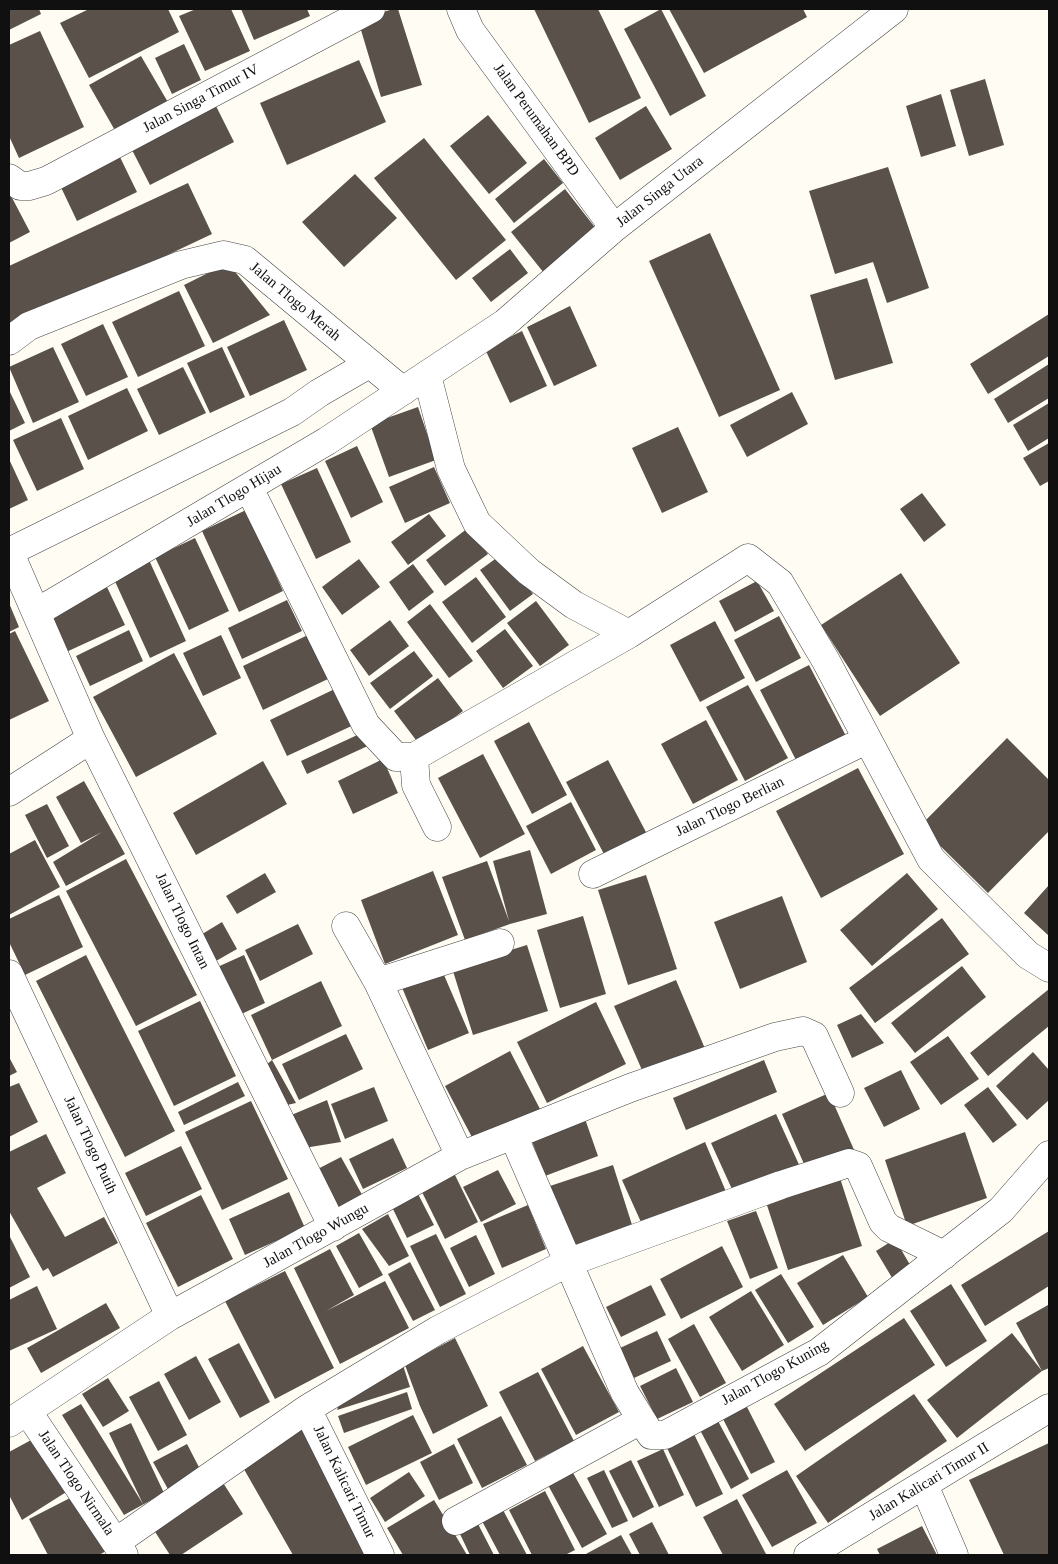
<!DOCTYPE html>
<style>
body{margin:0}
#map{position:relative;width:1058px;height:1564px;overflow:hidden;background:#fffdf3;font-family:"Times New Roman",serif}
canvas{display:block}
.frame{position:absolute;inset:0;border:10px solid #101010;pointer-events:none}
</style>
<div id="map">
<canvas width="1058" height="1564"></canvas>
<div class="frame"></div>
</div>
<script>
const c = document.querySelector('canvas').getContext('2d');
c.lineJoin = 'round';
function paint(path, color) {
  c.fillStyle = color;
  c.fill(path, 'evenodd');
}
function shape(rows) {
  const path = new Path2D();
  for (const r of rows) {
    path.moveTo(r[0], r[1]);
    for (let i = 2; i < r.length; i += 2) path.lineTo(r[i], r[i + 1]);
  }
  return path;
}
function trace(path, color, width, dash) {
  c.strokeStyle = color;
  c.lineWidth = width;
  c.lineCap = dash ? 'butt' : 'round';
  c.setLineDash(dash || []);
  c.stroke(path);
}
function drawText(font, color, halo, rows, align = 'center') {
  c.font = font + ' "Times New Roman",serif';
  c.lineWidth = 5;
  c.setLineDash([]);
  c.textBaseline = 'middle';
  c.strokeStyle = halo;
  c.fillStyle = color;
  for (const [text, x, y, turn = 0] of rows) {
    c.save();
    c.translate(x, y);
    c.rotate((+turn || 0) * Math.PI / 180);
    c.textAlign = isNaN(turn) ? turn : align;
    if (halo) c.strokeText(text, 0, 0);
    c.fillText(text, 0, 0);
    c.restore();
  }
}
paint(shape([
 [9,9,39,9,41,14,9,30],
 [89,9,168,9,179,32,89,78,60,23],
 [196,9,231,9,250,51,205,71,179,16],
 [241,9,307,9,310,16,254,40],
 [393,9,398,9,422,85,381,97,358,20],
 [534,9,598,9,641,98,589,123],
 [661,9,706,96,670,116,624,29],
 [669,9,803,9,807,17,704,73],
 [40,31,84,127,19,158,9,136,9,45],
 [184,44,201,80,172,94,155,58],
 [141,56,169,104,117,134,89,85],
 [359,60,386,122,287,165,260,103],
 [985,79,1004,145,969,156,950,90],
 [941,94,956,146,921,157,906,106],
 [216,106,234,142,150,185,132,150],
 [646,106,672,149,620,180,595,138],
 [488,115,527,163,489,194,450,146],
 [424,138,506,240,456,280,374,178],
 [118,153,137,192,77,221,58,181],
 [544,159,563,183,514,223,495,199],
 [888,167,929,288,887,303,873,262,835,274,809,191],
 [355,174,397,218,344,267,302,222],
 [188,183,212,234,9,330,9,266],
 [565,189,597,230,544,273,511,232],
 [9,192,30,232,9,243],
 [710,233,780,390,719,417,649,261],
 [510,249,528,273,491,302,472,278],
 [228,263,270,315,213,343,184,285],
 [867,278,893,363,835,380,810,295],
 [179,291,205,346,138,377,112,322],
 [570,306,597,366,554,386,527,327],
 [1049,314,1049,356,988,394,970,364],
 [284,320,307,370,250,396,227,347],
 [103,324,128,377,86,396,61,344],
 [522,331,547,386,510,403,485,349],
 [53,347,79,402,33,423,9,367],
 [222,347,245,397,210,413,187,363],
 [1049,364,1049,398,1008,423,994,399],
 [183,367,206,413,159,435,137,389],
 [127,388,148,431,88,460,68,416],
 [9,390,25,423,9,431],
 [792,392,808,424,747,457,730,425],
 [1049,403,1049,438,1028,451,1013,425],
 [418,407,436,460,389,477,370,424],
 [61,418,84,469,37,491,13,440],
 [678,427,708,492,662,513,632,448],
 [1049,443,1049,481,1040,486,1023,458],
 [357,446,383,502,351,518,325,461],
 [9,459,28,500,9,509],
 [434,467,450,503,405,523,389,487],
 [317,468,351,542,316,559,281,484],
 [922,493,946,525,924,542,900,509],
 [246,510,283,591,239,612,202,531],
 [429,514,446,536,408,565,391,542],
 [468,528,488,554,445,586,426,560],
 [195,538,229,611,189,630,155,557],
 [502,554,533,594,510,611,480,570],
 [359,559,380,587,342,615,322,587],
 [149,560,186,641,150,658,113,577],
 [413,564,434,592,409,611,389,582],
 [901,573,960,663,880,716,821,625],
 [476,577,506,617,472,643,442,602],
 [757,581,774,611,735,632,719,601],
 [107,587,125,625,64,653,46,615],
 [287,600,302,631,242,659,228,628],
 [536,601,569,645,540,666,507,623],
 [9,603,19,627,9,632],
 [430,604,473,661,449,678,407,622],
 [779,616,801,658,756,682,734,640],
 [390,620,409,646,369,676,350,650],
 [715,621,745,678,700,702,670,645],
 [505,629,533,666,503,688,476,651],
 [129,630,143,661,90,686,76,656],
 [15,631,49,701,9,720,9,634],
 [310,634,330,678,263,710,243,666],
 [221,635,241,678,203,696,183,653],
 [414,651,433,676,390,709,370,683],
 [174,653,217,734,136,777,93,697],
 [809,665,846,736,797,762,760,690],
 [438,678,463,711,419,744,394,711],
 [748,685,788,758,745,781,706,707],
 [341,686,358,723,287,756,270,720],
 [706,720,738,780,693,804,661,744],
 [529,722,567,795,532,814,494,741],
 [366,731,372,744,307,774,301,761],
 [1007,738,1049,780,1049,831,988,893,920,826],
 [483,754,525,834,480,858,438,778],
 [383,759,398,793,353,814,338,781],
 [608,760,647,834,605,856,566,782],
 [263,761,287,804,196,855,173,813],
 [858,768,904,854,821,898,776,811],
 [84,781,125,854,66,886,53,862,102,832,81,843,56,797],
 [571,802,596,850,551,874,526,826],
 [47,804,69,846,47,858,25,815],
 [35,840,60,887,9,915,9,854],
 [530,850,547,914,510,924,465,940,442,877,487,861,509,921,493,861],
 [126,859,197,995,136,1026,66,891],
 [433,871,458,935,385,964,361,900],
 [265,873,276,892,237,914,226,896],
 [907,873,938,909,872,966,840,930],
 [646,875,677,969,628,985,598,890],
 [1049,885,1049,936,1024,913],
 [59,895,83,947,25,975,9,942,9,919],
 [782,896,807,962,740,989,714,922],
 [583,916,606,994,560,1008,537,930],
 [942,918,969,954,875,1023,849,988],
 [222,922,237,949,209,965,194,939],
 [298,924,313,954,260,981,245,950],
 [527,945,548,1011,473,1035,452,968],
 [86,955,175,1131,125,1157,36,981],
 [244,955,265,1003,235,1017,213,969],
 [962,966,986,997,915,1053,891,1023],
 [441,968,469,1033,428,1050,401,985],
 [676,980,706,1051,645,1077,614,1006],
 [321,981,342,1026,272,1060,251,1015],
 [1049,989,1049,1026,988,1076,970,1053],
 [200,1001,236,1076,174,1106,138,1031],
 [596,1002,626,1064,547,1103,517,1042],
 [861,1014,884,1043,852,1058,837,1025],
 [346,1034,363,1069,299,1100,282,1064],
 [948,1036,979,1079,941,1105,910,1062],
 [510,1051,540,1109,475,1143,445,1086],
 [1033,1052,1049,1070,1049,1100,1027,1120,996,1086],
 [9,1057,17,1072,9,1076],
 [272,1060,296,1103,278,1107,259,1071],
 [764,1060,777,1092,686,1130,673,1098],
 [901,1070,920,1109,884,1127,864,1088],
 [238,1082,245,1096,184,1125,178,1112],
 [19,1083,38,1122,9,1137,9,1087],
 [374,1087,388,1121,345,1139,331,1104],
 [988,1087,1017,1125,993,1143,964,1105],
 [829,1093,855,1152,808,1173,782,1114],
 [327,1100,341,1142,304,1148,289,1116],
 [251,1101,288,1179,222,1210,185,1132],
 [776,1114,801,1169,736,1198,711,1143],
 [584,1116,598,1156,545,1176,530,1136],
 [965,1132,987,1198,907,1226,885,1160],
 [46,1134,66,1173,37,1188,65,1237,104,1217,118,1243,53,1277,48,1268,43,1271,9,1211,9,1152],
 [393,1138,407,1168,363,1189,349,1159],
 [705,1142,727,1194,645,1231,622,1180],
 [181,1146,202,1189,146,1216,125,1173],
 [341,1157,365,1200,332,1208,310,1173],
 [613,1165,633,1228,565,1250,544,1188],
 [498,1170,516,1204,481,1222,463,1187],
 [454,1173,478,1222,445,1239,421,1190],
 [839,1175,862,1246,788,1270,765,1199],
 [289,1192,305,1228,245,1255,229,1219],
 [418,1194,434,1225,407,1238,392,1207],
 [201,1195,233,1259,178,1287,146,1223],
 [528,1205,546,1249,502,1268,483,1224],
 [756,1211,778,1268,750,1279,727,1221],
 [388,1214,409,1256,389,1266,362,1229],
 [1049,1231,1049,1286,985,1326,961,1285],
 [359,1233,383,1275,359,1288,336,1246],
 [436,1234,466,1294,440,1307,410,1246],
 [9,1235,30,1277,9,1288],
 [476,1235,495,1274,469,1287,450,1248],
 [895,1239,913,1270,894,1281,876,1251],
 [722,1246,743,1287,681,1319,660,1279],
 [330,1249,354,1295,326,1311,385,1281,409,1328,340,1364,294,1268],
 [843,1255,868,1297,823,1325,797,1283],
 [410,1262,435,1310,413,1321,388,1274],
 [285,1271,334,1368,275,1399,225,1301],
 [781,1274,814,1327,788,1343,755,1290],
 [951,1284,987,1341,946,1367,910,1311],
 [651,1285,666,1315,621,1337,606,1307],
 [37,1286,57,1329,9,1351,9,1300],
 [751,1291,784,1345,742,1371,709,1317],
 [106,1303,120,1328,41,1373,27,1348],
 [1048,1305,1049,1368,1042,1371,1016,1323],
 [904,1318,935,1365,805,1451,774,1404],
 [694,1324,726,1383,700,1397,668,1339],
 [657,1331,671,1361,634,1378,620,1348],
 [1012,1333,1042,1371,957,1438,927,1400],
 [455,1338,488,1406,433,1434,420,1406,405,1365],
 [239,1343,270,1402,240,1418,208,1359],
 [583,1346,619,1412,576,1435,541,1369],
 [196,1356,221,1402,189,1420,164,1374],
 [401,1359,410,1387,337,1410,344,1390],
 [676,1368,693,1402,657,1419,640,1386],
 [538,1372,574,1441,535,1461,499,1392],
 [108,1378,129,1411,103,1427,82,1394],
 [159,1381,187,1435,158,1451,129,1397],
 [407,1392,412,1409,344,1433,338,1416],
 [914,1394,947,1441,828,1523,796,1476],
 [81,1404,143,1504,109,1433,131,1423,164,1493,124,1515,62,1415],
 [746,1405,775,1462,751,1474,722,1417],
 [413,1415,432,1453,366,1485,348,1447],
 [501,1416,527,1465,482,1488,457,1439],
 [718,1421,749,1479,731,1489,700,1430],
 [305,1427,377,1555,293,1555,241,1464],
 [694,1434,723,1494,696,1507,667,1448],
 [33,1439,71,1489,22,1520,9,1495,9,1452],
 [1049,1443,1049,1554,1004,1555,969,1480],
 [187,1444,202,1473,169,1491,153,1462],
 [454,1444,473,1483,439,1500,420,1462],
 [663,1449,684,1495,659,1507,637,1461],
 [631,1460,654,1507,633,1518,609,1471],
 [604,1470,628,1521,612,1528,587,1478],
 [787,1470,817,1523,772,1547,742,1495],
 [572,1471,607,1534,582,1548,548,1485],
 [409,1472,425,1496,385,1522,370,1498],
 [220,1478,243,1514,181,1555,170,1555,150,1524],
 [545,1491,575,1550,565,1555,532,1555,509,1510],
 [72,1497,108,1550,99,1555,48,1555,29,1519],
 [737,1499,766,1554,763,1555,723,1555,703,1517],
 [434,1500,457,1538,467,1555,403,1555,387,1528],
 [503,1510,527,1555,500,1555,482,1521],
 [652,1522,669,1555,640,1555,629,1534],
 [478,1524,494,1555,470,1555,460,1534],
 [922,1526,937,1555,880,1555,877,1549],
 [621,1535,632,1555,584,1555]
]), '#5a514b');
const minor = shape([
 [461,9,470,30,614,228],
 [9,178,20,186,29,186,46,181,371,9],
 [9,341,29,326,181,265,223,255,245,260,403,391],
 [427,375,451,469,477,523,529,572,574,605,629,634],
 [249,488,366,725,396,757,414,757,629,634,748,558,780,583,826,661,931,859,1028,955,1049,968],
 [9,551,91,739,333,1227],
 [9,552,292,412,319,393,369,364],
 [37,612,327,441,505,323,614,228,894,9],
 [414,757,416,785,437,827],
 [9,792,91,739],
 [593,874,866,740],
 [346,926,378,982,460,1156],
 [9,974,170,1316],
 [378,982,500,943],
 [513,1135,630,1088,775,1037,803,1031,814,1036,840,1093],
 [307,1409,380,1555],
 [28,1412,124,1555],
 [9,1423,170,1316,460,1156,513,1135,625,1393,651,1435,665,1435,819,1352,1001,1210,1049,1155],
 [924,1485,954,1555],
 [456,1521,641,1420],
 [116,1542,307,1409,438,1330,567,1263,781,1185,849,1163,858,1166,883,1222,889,1228,944,1255],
 [808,1555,1049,1408]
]);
trace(minor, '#434343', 29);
trace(minor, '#fff', 28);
drawText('15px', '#101010', '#fff', [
 ["Jalan Singa Timur IV",201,99,-28],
 ["Jalan Perumahan BPD",536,120,54],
 ["Jalan Singa Utara",660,192,-38],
 ["Jalan Tlogo Merah",295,302,40],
 ["Jalan Tlogo Hijau",234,496,-31],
 ["Jalan Tlogo Berlian",730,807,-26],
 ["Jalan Tlogo Intan",182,921,64],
 ["Jalan Tlogo Putih",90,1145,65],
 ["Jalan Tlogo Wungu",316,1236,-29],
 ["Jalan Tlogo Kuning",775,1373,-29],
 ["Jalan Kalicari Timur",344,1482,64],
 ["Jalan Kalicari Timur II",929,1482,-31],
 ["Jalan Tlogo Nirmala",76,1483,56]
]);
</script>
